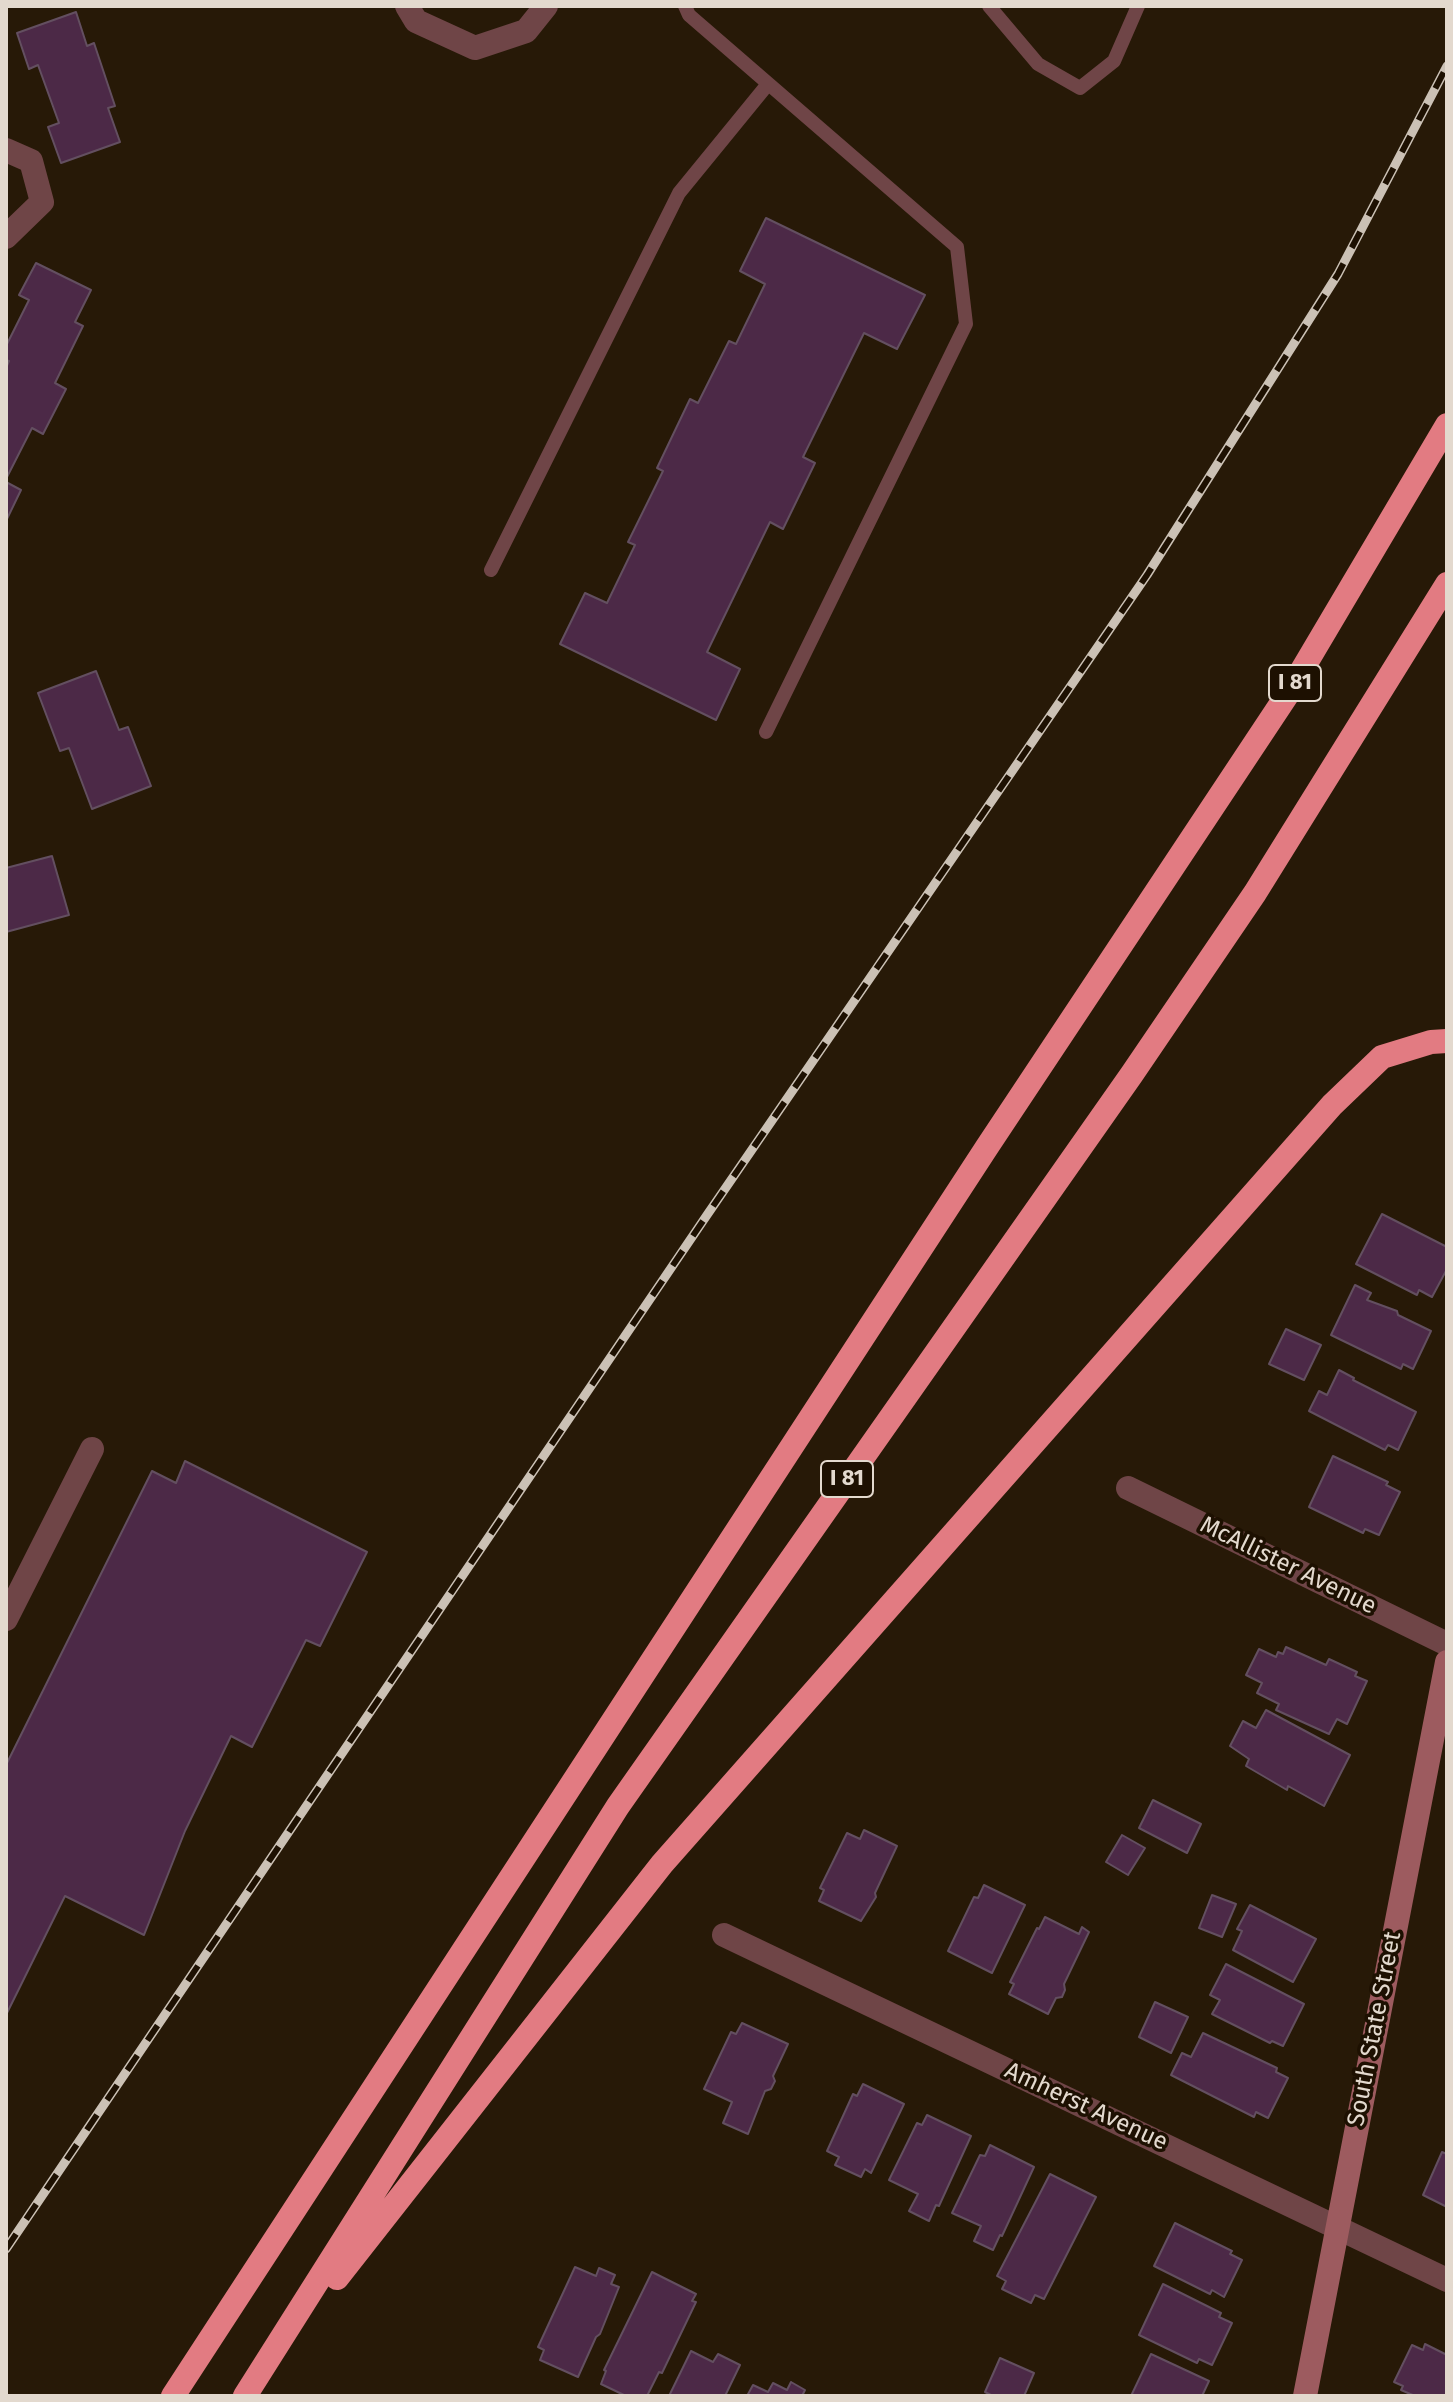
<!DOCTYPE html>
<style>
body{margin:0}
#map{position:relative;width:1453px;height:2402px;overflow:hidden;background:#271907;font-family:"Fira Sans",sans-serif}
canvas{display:block}
.frame{position:absolute;inset:0;border:8px solid #e3d9ce;pointer-events:none}
</style>
<div id="map">
<canvas width="1453" height="2402"></canvas>
<div class="frame"></div>
</div>
<script>
const c = document.querySelector('canvas').getContext('2d');
c.lineJoin = 'round';
function paint(path, color) {
  c.fillStyle = color;
  c.fill(path, 'evenodd');
}
function shape(rows) {
  const path = new Path2D();
  for (const r of rows) {
    path.moveTo(r[0], r[1]);
    for (let i = 2; i < r.length; i += 2) path.lineTo(r[i], r[i + 1]);
  }
  return path;
}
function trace(path, color, width, dash) {
  c.strokeStyle = color;
  c.lineWidth = width;
  c.lineCap = dash ? 'butt' : 'round';
  c.setLineDash(dash || []);
  c.stroke(path);
}
function drawText(font, color, halo, rows, align = 'center') {
  c.font = font + ' "Fira Sans",sans-serif';
  c.lineWidth = 7;
  c.setLineDash([]);
  c.textBaseline = 'middle';
  c.strokeStyle = halo;
  c.fillStyle = color;
  for (const [text, x, y, turn = 0] of rows) {
    c.save();
    c.translate(x, y);
    c.rotate((+turn || 0) * Math.PI / 180);
    c.textAlign = isNaN(turn) ? turn : align;
    if (halo) c.strokeText(text, 0, 0);
    c.fillText(text, 0, 0);
    c.restore();
  }
}
const building = shape([
 [76,12,87,46,94,43,115,106,108,108,120,142,61,163,48,127,59,123,38,65,29,69,17,33,76,12],
 [766,218,925,295,897,349,864,333,803,457,815,463,783,529,770,522,707,652,740,669,716,720,560,644,585,593,607,603,635,545,628,542,663,471,657,468,690,399,698,403,729,341,736,344,765,284,740,271,766,218],
 [36,263,91,290,75,322,83,326,55,383,66,389,43,434,32,428,6,479,6,368,9,361,6,360,6,346,29,300,19,295,36,263],
 [6,482,21,490,6,521,6,482],
 [96,671,119,730,128,727,151,786,92,809,69,748,60,751,38,693,96,671],
 [52,856,69,915,6,932,6,868,52,856],
 [1382,1214,1447,1247,1447,1269,1432,1297,1419,1290,1417,1295,1356,1264,1382,1214],
 [1355,1285,1371,1293,1367,1300,1397,1311,1398,1315,1431,1331,1413,1369,1403,1364,1401,1369,1331,1335,1355,1285],
 [1286,1329,1321,1345,1304,1380,1269,1364,1286,1329],
 [1339,1370,1354,1378,1353,1380,1416,1412,1398,1450,1388,1445,1385,1450,1309,1411,1319,1391,1327,1395,1339,1370],
 [1333,1456,1388,1482,1386,1485,1400,1492,1379,1535,1365,1529,1363,1533,1309,1507,1333,1456],
 [185,1461,367,1552,320,1646,306,1640,252,1747,231,1736,185,1831,144,1935,65,1896,6,2015,6,1765,152,1471,176,1483,185,1461],
 [1286,1647,1326,1665,1329,1659,1357,1672,1355,1676,1367,1681,1347,1724,1337,1719,1329,1734,1276,1710,1279,1704,1257,1693,1262,1683,1246,1675,1259,1649,1276,1657,1278,1652,1283,1654,1286,1647],
 [1266,1710,1350,1755,1324,1806,1288,1786,1287,1790,1246,1766,1249,1759,1230,1746,1243,1721,1256,1728,1266,1710],
 [1153,1800,1201,1824,1187,1853,1139,1828,1153,1800],
 [864,1830,897,1846,875,1893,876,1897,861,1921,819,1901,824,1890,820,1888,847,1833,860,1839,864,1830],
 [1122,1835,1145,1848,1128,1875,1106,1862,1122,1835],
 [984,1885,1025,1905,992,1973,948,1951,974,1897,978,1898,984,1885],
 [1212,1895,1236,1904,1222,1937,1199,1928,1212,1895],
 [1250,1905,1316,1939,1293,1982,1233,1950,1242,1931,1237,1929,1250,1905],
 [1045,1917,1079,1934,1082,1927,1089,1932,1064,1984,1065,1990,1062,1997,1056,1998,1048,2014,1009,1994,1014,1984,1010,1982,1037,1928,1039,1929,1045,1917],
 [1226,1964,1304,2004,1283,2046,1272,2041,1270,2043,1212,2014,1220,2000,1210,1995,1226,1964],
 [1155,2002,1188,2017,1171,2053,1139,2037,1155,2002],
 [742,2023,788,2044,773,2076,775,2081,771,2089,765,2091,748,2134,723,2123,732,2102,704,2089,731,2032,736,2034,742,2023],
 [1203,2033,1277,2068,1276,2072,1288,2078,1268,2118,1256,2112,1254,2117,1171,2075,1182,2053,1191,2057,1203,2033],
 [863,2084,904,2104,871,2173,865,2169,861,2177,835,2165,839,2157,827,2151,853,2094,857,2096,863,2084],
 [927,2115,971,2136,939,2206,936,2205,929,2221,909,2211,918,2194,889,2180,917,2123,922,2125,927,2115],
 [990,2145,1034,2167,1002,2236,1000,2235,993,2250,974,2241,981,2226,952,2213,980,2155,985,2156,990,2145],
 [1442,2152,1447,2154,1447,2207,1423,2195,1442,2152],
 [1050,2174,1096,2197,1044,2299,1035,2295,1031,2303,1002,2289,1006,2281,997,2276,1050,2174],
 [1175,2223,1232,2251,1230,2254,1242,2260,1224,2297,1212,2290,1210,2294,1154,2266,1175,2223],
 [575,2267,596,2276,599,2268,615,2275,611,2284,619,2287,600,2334,596,2337,578,2377,540,2360,544,2350,538,2347,575,2267],
 [652,2272,696,2294,692,2301,696,2302,662,2373,659,2372,647,2396,626,2396,601,2384,606,2371,604,2370,652,2272],
 [1163,2284,1221,2313,1219,2317,1232,2323,1212,2365,1199,2359,1197,2363,1139,2335,1163,2284],
 [1425,2344,1447,2355,1447,2396,1415,2396,1401,2390,1403,2386,1394,2382,1412,2345,1423,2350,1425,2344],
 [691,2351,713,2362,718,2354,740,2365,725,2396,669,2396,691,2351],
 [1151,2354,1209,2381,1202,2396,1131,2396,1151,2354],
 [1000,2358,1034,2373,1024,2396,993,2396,985,2392,1000,2358],
 [791,2382,805,2390,802,2396,747,2396,753,2385,768,2392,773,2383,787,2390,791,2382]
]);
paint(building, '#4c2947');
trace(building, '#634f60', 2);
trace(shape([
 [685,6,689,15,957,247,966,324,766,732],
 [989,6,1038,64,1080,88,1114,61,1138,6],
 [491,570,679,193,768,84]
]), '#6f4547', 14);
trace(shape([
 [407,6,416,21,475,48,526,31,546,6],
 [6,150,31,161,42,202,6,237],
 [1128,1488,1447,1644],
 [6,1619,92,1449],
 [724,1935,1447,2280]
]), '#6f4547', 24);
trace(shape([
 [1305,2396,1447,1662]
]), '#9d5b5f', 24);
trace(shape([
 [337,2278,662,1864,1332,1105,1382,1057,1431,1042,1447,1041],
 [173,2396,987,1147,1289,692,1447,425],
 [245,2396,618,1806,1132,1074,1255,893,1447,584]
]), '#e27b82', 24);
const rail = shape([
 [6,2249,707,1215,1147,575,1338,274,1447,66]
]);
trace(rail, '#cbc1b5', 9);
trace(rail, '#1d1001', 6, [18]);
for (const [x, y, w] of [
 [1295,683,52],
 [847,1479,52]
]) {
  const box = new Path2D();
  box.roundRect(x - w / 2, y - 18, w, 36, 6);
  c.fillStyle = '#1d1001';
  c.fill(box);
  trace(box, '#e3d9ce', 2);
}
drawText('bold 22px', '#e3d9ce', null, [
 ["I 81",1295,683],
 ["I 81",847,1479]
]);
drawText('24px', '#e3d9ce', '#1d1001', [
 ["McAllister Avenue",1288,1566,26],
 ["South State Street",1375,2029,-79],
 ["Amherst Avenue",1086,2107,25]
]);
</script>
